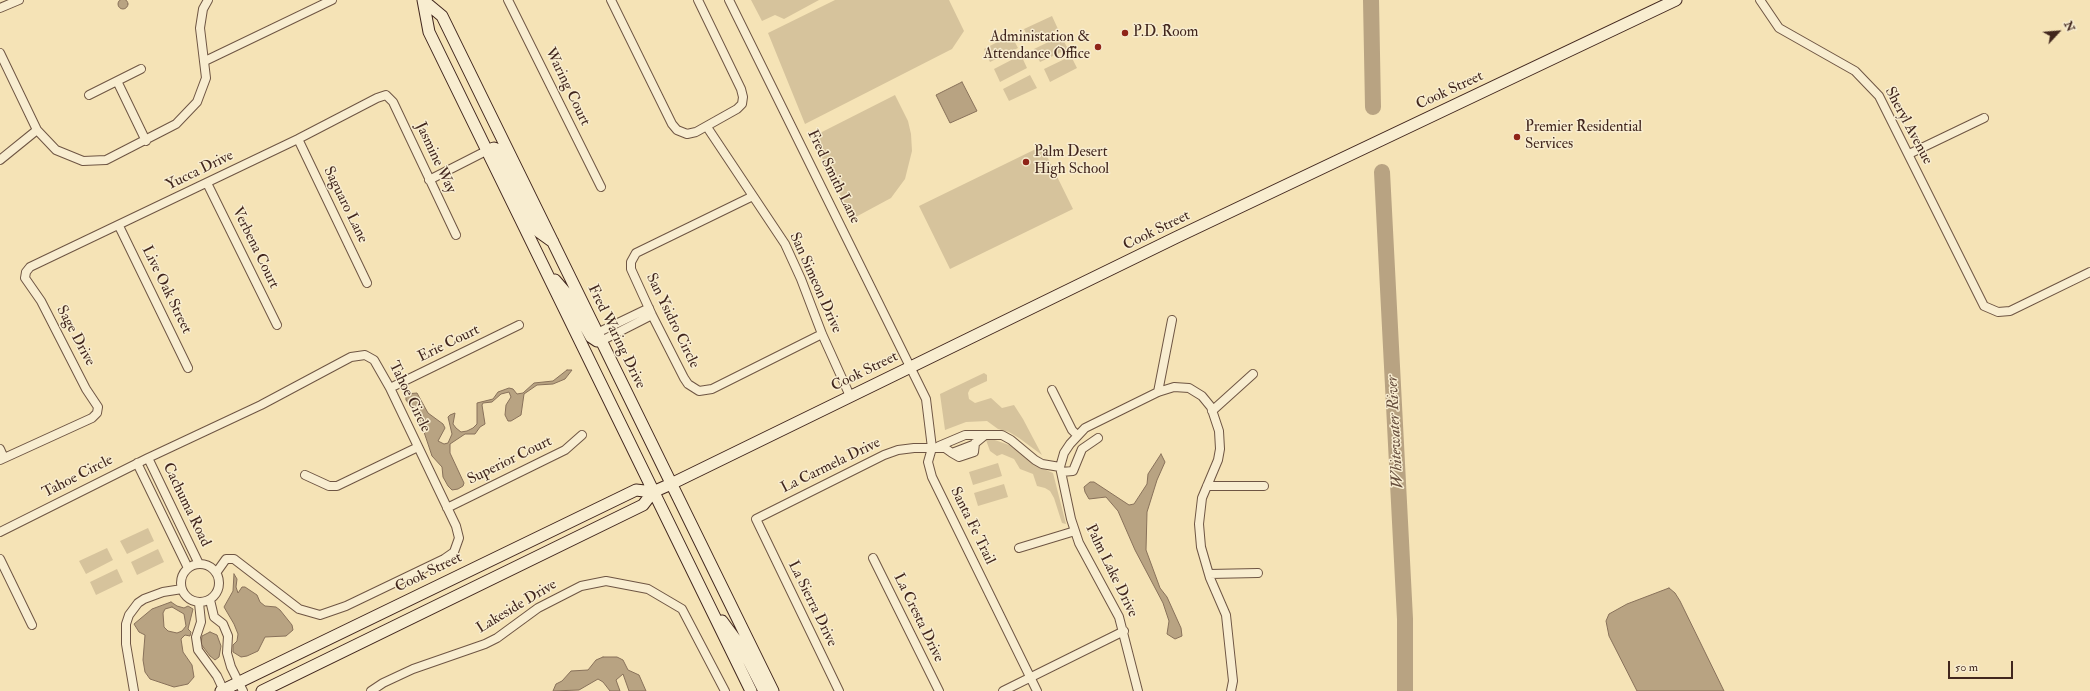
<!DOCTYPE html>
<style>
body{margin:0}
#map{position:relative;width:2090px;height:691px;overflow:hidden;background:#f5e3b6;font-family:"IM FELL Double Pica",serif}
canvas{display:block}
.north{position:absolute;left:2038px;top:12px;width:40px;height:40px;-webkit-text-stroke:3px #f8edd0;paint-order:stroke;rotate:64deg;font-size:11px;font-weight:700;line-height:16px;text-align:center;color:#41261d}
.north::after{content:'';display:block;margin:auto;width:14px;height:18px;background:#41261d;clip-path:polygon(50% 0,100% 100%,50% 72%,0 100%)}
.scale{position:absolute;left:1948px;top:661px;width:65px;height:18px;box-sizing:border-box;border:2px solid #41261d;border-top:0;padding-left:5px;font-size:12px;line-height:14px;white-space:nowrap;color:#41261d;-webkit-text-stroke:3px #f8edd0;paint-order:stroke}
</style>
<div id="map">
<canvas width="2090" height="691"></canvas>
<div class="north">N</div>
<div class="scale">50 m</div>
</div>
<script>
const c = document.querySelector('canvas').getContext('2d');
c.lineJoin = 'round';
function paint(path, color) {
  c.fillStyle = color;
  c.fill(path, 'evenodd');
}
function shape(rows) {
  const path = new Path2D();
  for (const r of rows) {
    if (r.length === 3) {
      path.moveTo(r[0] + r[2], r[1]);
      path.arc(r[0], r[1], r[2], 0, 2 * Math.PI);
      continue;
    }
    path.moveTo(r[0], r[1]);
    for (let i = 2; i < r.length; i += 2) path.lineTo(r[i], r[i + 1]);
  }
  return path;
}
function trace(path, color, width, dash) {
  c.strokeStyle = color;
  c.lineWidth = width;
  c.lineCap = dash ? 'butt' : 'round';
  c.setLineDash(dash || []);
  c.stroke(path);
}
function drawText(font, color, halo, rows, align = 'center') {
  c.font = font + ' "IM FELL Double Pica",serif';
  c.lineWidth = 3;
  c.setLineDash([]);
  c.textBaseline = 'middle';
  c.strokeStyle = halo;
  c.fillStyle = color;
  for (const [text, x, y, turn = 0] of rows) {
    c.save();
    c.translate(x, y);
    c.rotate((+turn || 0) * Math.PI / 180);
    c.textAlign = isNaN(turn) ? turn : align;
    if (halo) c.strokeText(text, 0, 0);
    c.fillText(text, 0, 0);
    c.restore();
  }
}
paint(shape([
 [751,0,819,0,784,19,775,15,762,21],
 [835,0,949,0,964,31,952,49,805,124,768,33],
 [1052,16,1058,29,1030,42,1024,29],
 [1011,35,1018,48,990,62,984,49],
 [1061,36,1068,49,1040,62,1034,49],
 [1021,55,1027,68,1000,82,994,69],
 [1071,56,1077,68,1050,82,1044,69],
 [1030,75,1037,88,1009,101,1003,89],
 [895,95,908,121,911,134,912,151,905,179,891,198,852,219,815,143,818,134],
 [1042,146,1073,209,950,269,919,206],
 [984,373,987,375,987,381,970,389,968,393,969,399,975,403,991,398,1002,408,1014,405,1023,419,1042,455,1019,438,1009,432,998,429,987,421,966,422,945,430,940,394],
 [992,439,1009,445,1037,466,1053,473,1066,524,1062,523,1054,498,1050,491,1045,488,1037,486,1033,474,1020,469,1014,459,1002,454,997,456,990,451,986,440],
 [998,463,1002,476,973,485,969,472],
 [1004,484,1008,497,978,506,974,493],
 [148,528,154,541,127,554,120,541],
 [107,548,113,560,86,574,79,561],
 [158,549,164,562,137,575,131,562],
 [117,569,123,582,96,595,90,582]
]), '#d6c39c');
const water = shape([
 [123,4,5],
 [962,82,977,111,950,123,936,95,962,82],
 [567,370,572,370,565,379,553,384,537,385,524,394,521,415,511,421,508,421,505,415,506,405,511,397,509,392,501,394,492,402,483,403,482,405,485,424,480,427,475,434,465,434,450,444,450,453,464,483,463,486,458,489,452,490,448,486,443,477,442,467,432,456,424,432,415,412,406,400,406,394,417,393,428,413,443,424,445,428,438,441,444,444,448,443,452,434,448,417,450,415,455,413,453,424,456,428,461,432,467,431,473,428,477,424,477,403,493,399,498,392,509,388,513,389,517,394,523,393,534,383,553,381,567,370],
 [1161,454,1165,462,1157,480,1147,512,1146,550,1160,588,1167,597,1181,628,1182,636,1175,639,1167,634,1169,621,1163,603,1135,550,1118,511,1106,497,1089,499,1085,492,1084,487,1090,482,1094,482,1129,505,1134,504,1147,484,1148,474,1161,454],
 [234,574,237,579,236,587,238,593,242,587,245,587,257,595,260,602,265,606,276,607,280,610,292,625,293,630,286,636,265,637,258,651,247,656,241,657,233,652,233,645,237,641,238,634,234,624,224,607,233,591,234,574],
 [1669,588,1675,593,1680,601,1724,691,1637,691,1609,636,1606,621,1609,614,1627,604,1669,588],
 [171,602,177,606,184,608,188,606,193,609,188,629,191,632,190,636,185,635,181,639,183,652,192,665,194,677,188,684,174,687,150,679,145,672,143,660,145,635,139,632,134,624,152,609,171,602],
 [172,607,184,614,186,626,182,631,177,633,168,631,164,627,163,613,165,609,172,607],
 [210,632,217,635,221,646,219,657,215,660,210,656,201,644,202,636,210,632],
 [603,657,617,657,623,660,628,670,639,675,646,691,629,691,623,674,616,680,620,691,610,691,603,682,598,679,579,690,553,691,556,684,562,681,571,671,588,670,596,660,603,657]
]);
paint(water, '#b8a382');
trace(water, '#88715a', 1);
trace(shape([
 [1371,0,1373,107],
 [1382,172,1405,619,1405,691]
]), '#b8a382', 16);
const street = shape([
 [508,0,601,187],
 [611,0,672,124,677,130,687,134,696,132,737,109,742,104,743,97,741,89,698,0],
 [729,0,926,399,932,448,928,462,932,477,1037,691],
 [1760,0,1779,28,1855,71,1879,96,1984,306,1998,312,2010,311,2090,272],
 [0,8,19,0],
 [0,53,37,130,56,150,83,161,106,160,176,124,197,102,206,78,200,28,203,9,208,0],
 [205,61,332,0],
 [117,81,146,141],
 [89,95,141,69],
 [707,127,785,244,801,279,822,334,850,396],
 [298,139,367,283],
 [1909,154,1984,118],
 [0,160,37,130],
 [429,180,486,151],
 [207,183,277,325],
 [753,196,636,253,631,262,631,269,652,315,684,378,688,384,699,391,712,389,822,334],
 [119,226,188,368],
 [597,333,649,308],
 [601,341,652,315],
 [390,388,519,325],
 [1052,390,1072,430,1077,435],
 [1158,392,1172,320],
 [1212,411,1253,374],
 [939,446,965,435,1002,435,1011,440,1035,460,1042,464,1060,467],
 [0,449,4,458],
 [952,453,959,457,974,452,975,443],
 [148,458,199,564],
 [0,460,92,418,97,413,98,407,86,389,41,301,25,278,26,272,30,267,298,139,377,98,386,95,393,102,456,235],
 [137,463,188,568],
 [1061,472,1073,471,1082,449,1098,438],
 [305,475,329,486,337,486,418,447],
 [1207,486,1264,486],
 [447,508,565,450,582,435],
 [0,532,148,458,261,405,351,357,365,355,374,360,390,388,456,526,459,538,454,552,444,559,346,606,320,615,299,609,234,559,226,559,216,573],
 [1019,548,1075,531],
 [873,558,939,691],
 [0,559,32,625],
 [200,583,19],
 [1209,574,1258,573],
 [210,600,214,617,223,624,228,636,227,653,231,667,243,691],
 [199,603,201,622,196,637,198,650,217,676,224,691],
 [134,691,126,644,126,624,129,615,138,603,144,599,163,592,182,589],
 [371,691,383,683,413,669,485,644,497,638,538,608,581,586,606,581,648,589,682,609,725,691],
 [839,691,756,519,884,455,898,450,914,448,945,448,952,453,973,445,984,436],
 [1003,691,1124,631],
 [1138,691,1119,617,1079,543,1071,519,1060,467,1064,453,1070,444,1085,428,1158,392,1174,387,1189,388,1202,396,1211,407,1219,431,1220,449,1218,460,1202,498,1199,524,1201,547,1210,578,1226,615,1233,681,1231,691]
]);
const secondary = shape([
 [423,0,429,32,751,691],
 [424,1,442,16,773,691],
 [486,151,494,148,498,150,539,232,553,242],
 [555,280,567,294,591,337,597,341,601,341],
 [722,621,742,648,764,691],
 [221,691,636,490,653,492,671,484,1177,237,1676,0],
 [262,691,643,505,653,492]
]);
trace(street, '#6e5543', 10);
trace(secondary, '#41261d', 13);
trace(street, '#f8edd0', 8);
trace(secondary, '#f8edd0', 11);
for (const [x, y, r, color] of [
 [1125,33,4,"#8f2418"],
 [1098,47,4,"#8f2418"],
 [1517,137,4,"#8f2418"],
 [1026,162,4,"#8f2418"]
]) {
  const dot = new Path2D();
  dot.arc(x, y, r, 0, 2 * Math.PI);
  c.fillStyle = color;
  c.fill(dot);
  trace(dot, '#f8edd0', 1.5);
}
drawText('15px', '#41261d', '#f8edd0', [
 ["P.D. Room",1133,33],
 ["Administation &",1090,38,"right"],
 ["Attendance Office",1090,55,"right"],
 ["Premier Residential",1525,128],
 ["Services",1525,145],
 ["Palm Desert",1034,153],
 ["High School",1034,170]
], 'left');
drawText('15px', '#41261d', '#f8edd0', [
 ["Waring Court",567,87,64],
 ["Cook Street",1450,91,-25],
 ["Sheryl Avenue",1908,126,62],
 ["Jasmine Way",435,158,65],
 ["Yucca Drive",200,171,-26],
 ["Fred Smith Lane",833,177,64],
 ["Saguaro Lane",345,205,64],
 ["Cook Street",1157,231,-26],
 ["Verbena Court",255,248,64],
 ["San Simeon Drive",815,283,66],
 ["Live Oak Street",166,290,64],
 ["San Ysidro Circle",672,321,64],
 ["Sage Drive",75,336,62],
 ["Fred Waring Drive",616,337,64],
 ["Erie Court",449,344,-26],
 ["Cook Street",865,372,-26],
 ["Tahoe Circle",409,397,64],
 ["Superior Court",510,461,-26],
 ["La Carmela Drive",831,466,-26],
 ["Tahoe Circle",78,477,-27],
 ["Cachuma Road",186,505,64],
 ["Santa Fe Trail",972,526,64],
 ["Palm Lake Drive",1111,571,64],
 ["Cook Street",429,573,-26],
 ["La Sierra Drive",812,604,64],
 ["Lakeside Drive",517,607,-31],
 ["La Cresta Drive",918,618,64]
]);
drawText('italic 16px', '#654c3b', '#f8edd0', [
 ["Whitewater River",1396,432,-93]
]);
</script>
